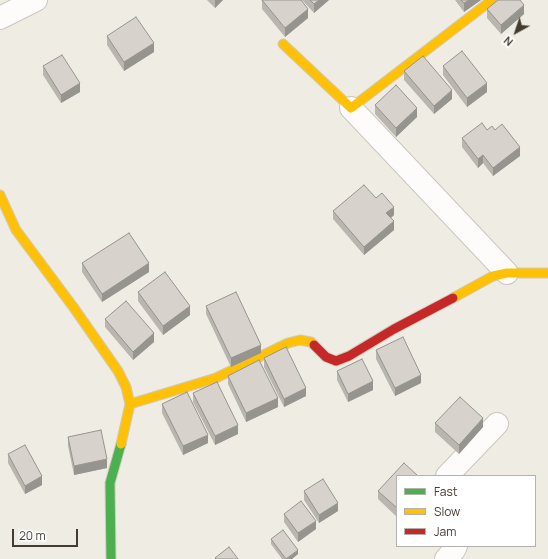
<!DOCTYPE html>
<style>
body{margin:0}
#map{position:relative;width:548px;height:559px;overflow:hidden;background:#efece4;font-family:Manrope,sans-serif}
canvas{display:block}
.legend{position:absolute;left:396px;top:475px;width:140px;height:72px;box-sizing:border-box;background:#fff;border:1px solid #b4b1ad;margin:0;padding:5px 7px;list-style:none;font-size:12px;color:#443c31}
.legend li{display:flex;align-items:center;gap:8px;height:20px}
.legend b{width:20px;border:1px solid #b4b1ad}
.north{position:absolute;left:496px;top:12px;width:40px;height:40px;-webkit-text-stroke:3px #fff;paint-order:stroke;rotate:220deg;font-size:11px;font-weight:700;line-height:16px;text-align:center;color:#443c31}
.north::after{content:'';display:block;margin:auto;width:14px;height:18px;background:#443c31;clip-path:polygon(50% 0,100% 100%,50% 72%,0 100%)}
.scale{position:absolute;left:12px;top:529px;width:66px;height:18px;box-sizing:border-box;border:2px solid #443c31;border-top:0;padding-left:5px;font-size:12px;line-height:14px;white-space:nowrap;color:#443c31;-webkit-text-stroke:3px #fff;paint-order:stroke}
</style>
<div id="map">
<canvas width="548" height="559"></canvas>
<ul class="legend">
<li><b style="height:5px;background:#4caf50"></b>Fast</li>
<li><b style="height:5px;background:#ffc107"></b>Slow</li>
<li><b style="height:5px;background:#c62828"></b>Jam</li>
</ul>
<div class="north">N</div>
<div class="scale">20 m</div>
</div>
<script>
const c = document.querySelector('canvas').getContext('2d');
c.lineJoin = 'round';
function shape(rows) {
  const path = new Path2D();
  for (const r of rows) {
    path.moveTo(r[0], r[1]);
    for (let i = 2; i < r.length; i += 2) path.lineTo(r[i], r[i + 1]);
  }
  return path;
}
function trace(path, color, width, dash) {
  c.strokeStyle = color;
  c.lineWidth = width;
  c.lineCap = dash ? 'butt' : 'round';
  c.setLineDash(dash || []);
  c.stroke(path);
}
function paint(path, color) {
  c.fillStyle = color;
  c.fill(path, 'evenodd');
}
const street = shape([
 [0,18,36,0],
 [351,108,507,273],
 [447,476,497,424],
 [446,559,454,550,456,546]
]);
const fast = shape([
 [111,559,110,483,121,444]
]);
const slow = shape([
 [283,44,351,108,492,0],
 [0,195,16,230,74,308,118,371,126,387,130,404,121,444],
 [453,298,493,276,507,273,548,273],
 [130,404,216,378,288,343,300,340,311,342,314,345]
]);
const jam = shape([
 [314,345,326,357,336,361,349,356,394,329,453,298]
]);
trace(street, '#cbc7c0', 24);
trace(fast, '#d0cabc', 11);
trace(slow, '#d0cabc', 11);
trace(jam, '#d0cabc', 11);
trace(street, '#fdfcfb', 22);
trace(fast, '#4caf50', 9);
trace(slow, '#ffc107', 9);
trace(jam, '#c62828', 9);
paint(shape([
 [207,0,223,0,215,8],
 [262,0,308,18,285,37,262,9],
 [302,0,329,0,314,13],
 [455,0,481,0,464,12],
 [487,9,524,14,501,34,487,18],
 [107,36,154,52,124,71,107,45],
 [43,66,80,92,61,103,43,75],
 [443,66,487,92,467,107,443,75],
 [404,71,452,99,434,114,404,80],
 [375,105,417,117,396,137,375,114],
 [487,130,495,130,520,156,493,176,483,163,478,168,462,147,462,138],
 [376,198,394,215,391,218,394,230,364,255,333,219,333,211],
 [82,263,149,272,102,302,82,272],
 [138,292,190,315,163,335,138,301],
 [206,306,261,353,231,367,206,314],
 [105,319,154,342,133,360,105,327],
 [376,350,421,383,395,396,376,359],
 [264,358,306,396,284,407,264,367],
 [337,371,373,390,348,402,337,380],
 [228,376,278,407,246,422,228,384],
 [193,393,238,434,215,445,193,402],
 [162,404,208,443,183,455,162,413],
 [435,423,483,427,459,454,435,432],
 [68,437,107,468,74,475,68,446],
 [8,454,42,485,25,494,8,463],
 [397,476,397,517,378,499,378,491],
 [304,491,338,511,319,523,304,500],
 [284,514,316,529,298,542,284,522],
 [271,539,298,554,292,559,282,559,271,544]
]), '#b9b5af');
paint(shape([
 [215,0,223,0,215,8],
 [319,0,329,0,314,13,314,4],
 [469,0,481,0,464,12,464,3],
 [524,5,524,14,501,34,501,25],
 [308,9,308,18,285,37,285,28],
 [154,43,154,52,124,71,124,62],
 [80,83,80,92,61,103,61,95],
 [487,83,487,92,467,107,467,98],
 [452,90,452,99,434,114,434,106],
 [417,108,417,117,396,137,396,128],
 [520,147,520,156,493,176,493,168],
 [483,155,483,163,478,168,478,159],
 [394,207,394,215,386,222,386,213],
 [394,221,394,230,364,255,364,247],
 [149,263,149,272,102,302,102,294],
 [190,306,190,315,163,335,163,326],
 [154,333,154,342,133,360,133,352],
 [261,345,261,353,231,367,231,358],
 [421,375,421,383,395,396,395,388],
 [373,381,373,390,348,402,348,394],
 [306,388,306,396,284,407,284,399],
 [278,398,278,407,246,422,246,413],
 [483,418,483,427,459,454,459,445],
 [238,425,238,434,215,445,215,436],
 [208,435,208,443,183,455,183,446],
 [107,459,107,468,74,475,74,466],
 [42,476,42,485,25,494,25,486],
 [338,503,338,511,319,523,319,515],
 [316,521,316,529,298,542,298,533],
 [298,550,298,554,292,559,286,559]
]), '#96948f');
const building = shape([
 [262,0,301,0,308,9,285,28,262,0],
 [310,0,319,0,314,4,310,0],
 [461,0,469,0,464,3,461,0],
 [498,0,520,0,524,5,501,25,487,9,498,0],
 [136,17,154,43,124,62,107,36,136,17],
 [462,51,487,83,467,98,443,66,462,51],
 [62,55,80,83,61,95,43,66,62,55],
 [423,56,452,90,434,106,404,71,423,56],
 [396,85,417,108,396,128,375,105,396,85],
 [482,123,487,130,492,126,495,130,502,124,520,147,493,168,483,155,478,159,462,138,482,123],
 [364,185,376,198,382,193,394,207,386,213,394,221,364,247,333,211,364,185],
 [129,233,149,263,102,294,82,263,129,233],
 [165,272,190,306,163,326,138,292,165,272],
 [236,292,261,345,231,358,206,306,236,292],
 [126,301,154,333,133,352,105,319,126,301],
 [403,337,421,375,395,388,376,350,403,337],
 [286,347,306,388,284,399,264,358,286,347],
 [362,359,373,381,348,394,337,371,362,359],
 [259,360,278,398,246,413,228,376,259,360],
 [217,382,238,425,215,436,193,393,217,382],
 [187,392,208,435,183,446,162,404,187,392],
 [460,397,483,418,459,445,435,423,460,397],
 [101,430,107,459,74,466,68,437,101,430],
 [25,445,42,476,25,486,8,454,25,445],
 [404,463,418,476,397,476,397,508,378,491,404,463],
 [323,479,338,503,319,515,304,491,323,479],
 [301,501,316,521,298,533,284,514,301,501],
 [283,530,298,550,286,559,271,539,283,530],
 [229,547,238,559,216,559,215,558,229,547]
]);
paint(building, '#d7d3cc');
trace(building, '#96948f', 1);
</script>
